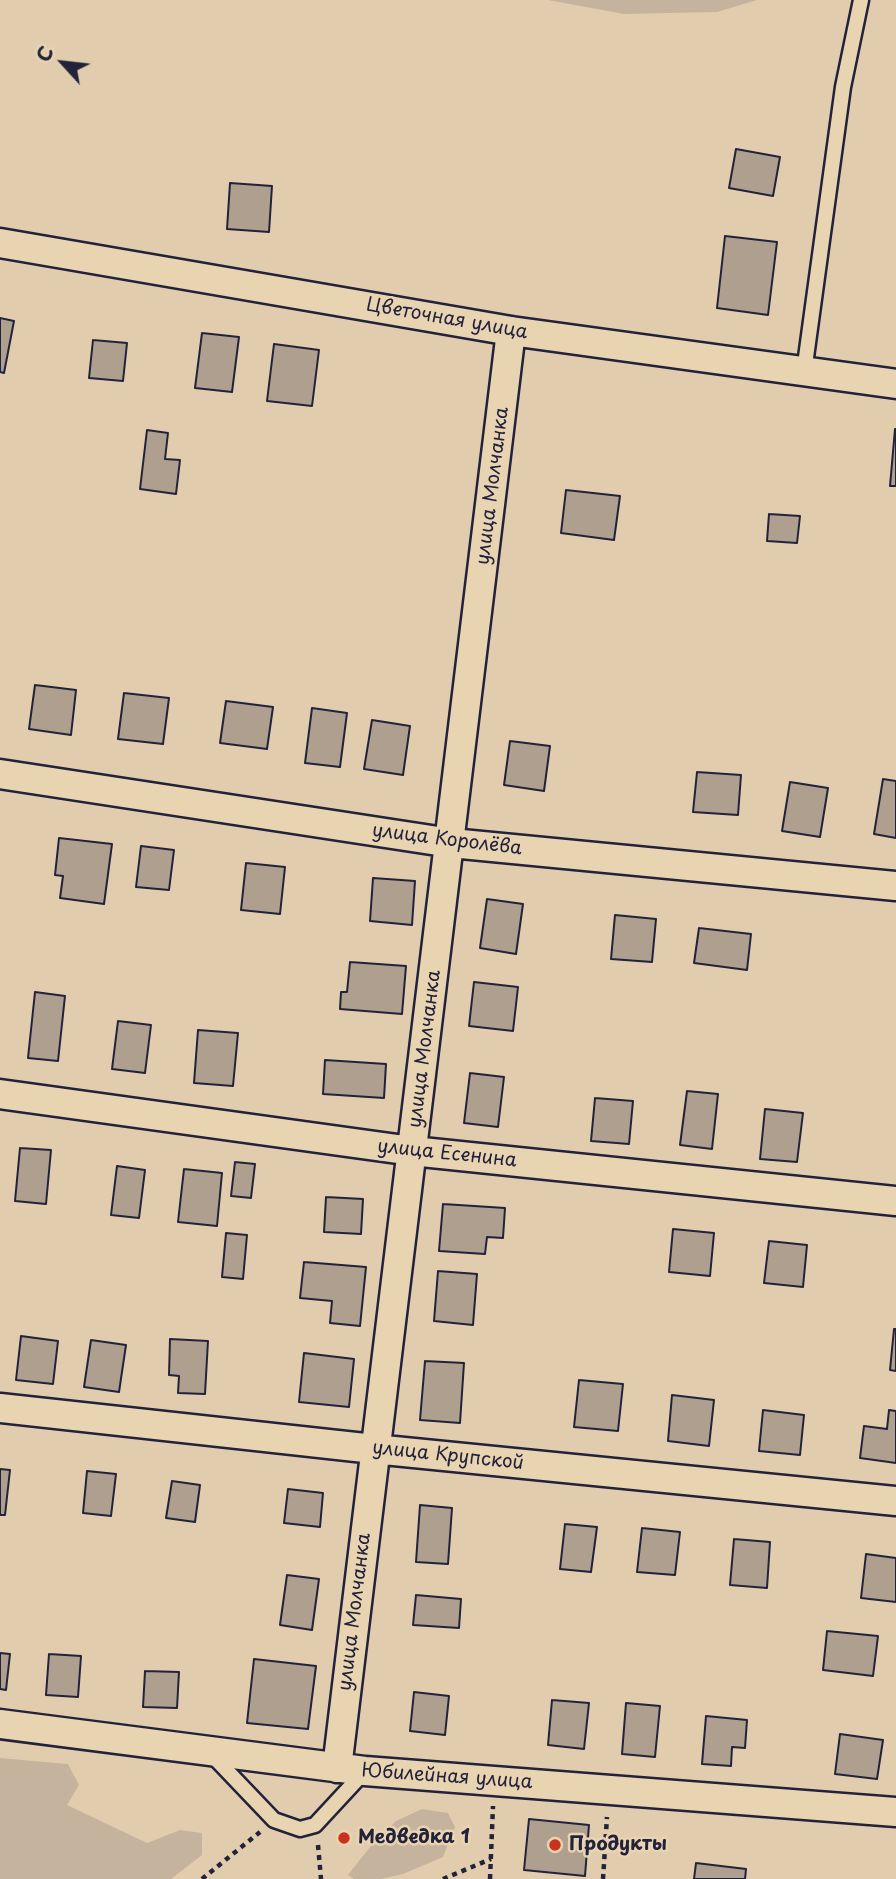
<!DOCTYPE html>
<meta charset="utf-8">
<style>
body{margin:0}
#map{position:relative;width:896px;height:1879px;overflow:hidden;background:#e1cdad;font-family:"Playpen Sans",sans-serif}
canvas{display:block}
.north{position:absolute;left:28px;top:28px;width:70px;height:70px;-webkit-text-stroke:5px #e9d4b2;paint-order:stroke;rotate:297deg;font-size:19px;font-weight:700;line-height:28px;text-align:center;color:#22223b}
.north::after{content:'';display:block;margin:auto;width:24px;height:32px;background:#22223b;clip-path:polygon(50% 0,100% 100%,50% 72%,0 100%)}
</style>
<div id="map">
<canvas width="896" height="1879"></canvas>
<div class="north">С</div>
</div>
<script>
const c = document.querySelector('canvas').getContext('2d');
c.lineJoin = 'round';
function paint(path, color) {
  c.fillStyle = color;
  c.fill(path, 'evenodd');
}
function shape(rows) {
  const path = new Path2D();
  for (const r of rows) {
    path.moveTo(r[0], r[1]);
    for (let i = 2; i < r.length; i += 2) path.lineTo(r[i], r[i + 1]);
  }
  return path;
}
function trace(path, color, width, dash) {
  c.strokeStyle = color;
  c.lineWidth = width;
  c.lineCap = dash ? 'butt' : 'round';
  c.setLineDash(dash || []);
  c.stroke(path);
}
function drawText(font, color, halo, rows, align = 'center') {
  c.font = font + ' "Playpen Sans",sans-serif';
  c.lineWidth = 5;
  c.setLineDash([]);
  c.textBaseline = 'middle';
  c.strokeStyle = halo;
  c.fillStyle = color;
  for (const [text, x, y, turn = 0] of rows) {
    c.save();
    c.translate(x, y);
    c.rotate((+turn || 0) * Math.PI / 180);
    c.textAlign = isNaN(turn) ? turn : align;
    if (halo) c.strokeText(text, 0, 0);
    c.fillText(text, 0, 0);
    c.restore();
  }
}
paint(shape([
 [548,0,757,0,717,12,624,14],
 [0,1758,68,1764,79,1785,67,1805,147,1843,180,1830,202,1833,202,1855,171,1879,0,1879],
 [422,1809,448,1813,455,1827,443,1857,403,1874,381,1879,354,1879,348,1875,374,1842,396,1821]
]), '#c5b39d');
const building = shape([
 [736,149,780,157,773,196,729,188,736,149],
 [230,183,272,186,269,232,227,229,230,183],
 [725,236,777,242,768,315,717,308,725,236],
 [0,318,14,321,4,373,0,372,0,318],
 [202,333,239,337,232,392,195,388,202,333],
 [93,340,127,343,123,381,89,378,93,340],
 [274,344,319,350,312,406,267,401,274,344],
 [895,429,896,429,896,486,890,486,895,429],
 [147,430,168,433,165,459,180,460,176,494,140,489,147,430],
 [566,490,620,496,614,540,561,533,566,490],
 [769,514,800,516,797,543,767,541,769,514],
 [35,685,76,690,71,735,29,729,35,685],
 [124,693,169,698,163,744,118,739,124,693],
 [226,701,273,707,267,749,220,743,226,701],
 [312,708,347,713,340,767,305,763,312,708],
 [372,720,410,726,403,775,364,769,372,720],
 [510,741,550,746,544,791,504,785,510,741],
 [697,772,741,775,738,815,693,812,697,772],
 [883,779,896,781,896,838,874,834,883,779],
 [790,782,828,788,820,837,782,831,790,782],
 [59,838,112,844,104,904,60,898,63,876,55,875,59,838],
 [141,846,174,850,169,890,136,887,141,846],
 [246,863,285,867,280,914,241,910,246,863],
 [373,878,415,881,412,925,370,921,373,878],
 [487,899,523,904,516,954,480,948,487,899],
 [615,915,656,919,652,962,611,959,615,915],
 [699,928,751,934,747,970,694,963,699,928],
 [350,962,406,966,402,1014,340,1009,341,992,347,992,350,962],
 [474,982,518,987,513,1031,469,1026,474,982],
 [35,992,65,996,58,1061,28,1058,35,992],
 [118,1021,151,1025,145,1073,112,1069,118,1021],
 [198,1030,238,1033,233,1086,194,1083,198,1030],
 [325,1060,386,1064,384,1098,323,1094,325,1060],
 [470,1073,504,1077,498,1127,464,1123,470,1073],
 [687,1091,718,1094,712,1149,680,1145,687,1091],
 [595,1098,633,1101,629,1144,591,1141,595,1098],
 [765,1109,803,1113,797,1162,760,1159,765,1109],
 [20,1148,51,1150,46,1204,15,1201,20,1148],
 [235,1162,255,1164,251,1198,231,1196,235,1162],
 [117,1166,145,1170,139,1218,111,1215,117,1166],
 [184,1169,222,1173,217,1226,178,1222,184,1169],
 [326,1197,363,1199,361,1234,324,1232,326,1197],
 [443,1204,505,1208,503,1238,487,1237,485,1254,439,1251,443,1204],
 [673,1229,714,1233,710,1276,669,1272,673,1229],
 [226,1233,247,1235,243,1279,222,1277,226,1233],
 [769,1241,807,1245,803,1287,764,1283,769,1241],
 [304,1262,366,1267,360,1326,330,1323,332,1301,300,1298,304,1262],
 [438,1271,477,1274,473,1325,434,1321,438,1271],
 [894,1329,896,1329,896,1371,890,1370,894,1329],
 [21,1336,58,1341,53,1384,16,1380,21,1336],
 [170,1339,208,1341,205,1394,178,1393,179,1376,169,1375,170,1339],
 [91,1340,126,1345,119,1392,84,1387,91,1340],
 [304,1353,354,1359,349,1407,299,1402,304,1353],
 [425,1361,464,1363,460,1423,420,1420,425,1361],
 [579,1380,623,1384,618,1431,574,1427,579,1380],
 [672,1395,714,1400,709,1446,668,1441,672,1395],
 [763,1410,804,1415,800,1455,759,1451,763,1410],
 [889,1410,896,1411,896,1463,860,1458,864,1426,887,1429,889,1410],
 [0,1469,10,1470,5,1515,0,1515,0,1469],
 [87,1471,116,1474,111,1516,83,1513,87,1471],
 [172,1481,200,1485,195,1522,166,1518,172,1481],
 [288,1489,323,1493,320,1527,284,1523,288,1489],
 [420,1505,452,1508,448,1564,416,1562,420,1505],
 [565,1524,597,1527,591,1572,560,1569,565,1524],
 [642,1528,680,1532,675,1575,637,1572,642,1528],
 [734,1539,770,1542,767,1588,730,1585,734,1539],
 [866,1554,896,1558,896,1602,861,1598,866,1554],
 [287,1575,319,1579,312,1630,280,1625,287,1575],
 [416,1595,461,1599,459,1628,413,1625,416,1595],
 [827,1631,878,1636,873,1676,823,1670,827,1631],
 [0,1653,10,1654,6,1690,0,1689,0,1653],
 [49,1654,81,1656,78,1697,46,1695,49,1654],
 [254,1659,316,1666,308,1729,247,1723,254,1659],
 [145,1671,179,1672,177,1708,143,1707,145,1671],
 [414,1692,449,1696,445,1735,410,1731,414,1692],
 [552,1700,589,1703,584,1749,548,1745,552,1700],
 [626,1703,660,1706,655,1757,622,1754,626,1703],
 [706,1716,747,1720,745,1748,732,1747,731,1766,702,1764,706,1716],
 [840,1734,883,1740,877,1779,835,1774,840,1734],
 [529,1819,589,1825,585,1876,524,1870,529,1819],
 [696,1863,746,1869,745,1879,694,1879,696,1863]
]);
paint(building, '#af9f8f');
trace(building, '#22223b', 2);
const service = shape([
 [804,372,843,87,861,0],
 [212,1755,274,1820,300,1829,315,1825,365,1771]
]);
const minor = shape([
 [0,243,511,331,896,384],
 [0,774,451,843,896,886],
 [0,1094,412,1151,896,1201],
 [0,1408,374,1449,896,1501],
 [0,1724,365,1771,896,1812],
 [337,1768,511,331]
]);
trace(service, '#22223b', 19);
trace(minor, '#22223b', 33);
trace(shape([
 [318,1845,321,1879],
 [202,1879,260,1832],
 [443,1879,491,1859],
 [490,1879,493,1806],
 [603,1879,607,1817]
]), '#22223b', 4.5, [5, 5]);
trace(service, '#e9d4b2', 14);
trace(minor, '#e9d4b2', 28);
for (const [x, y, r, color] of [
 [344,1838,7,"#c8321e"],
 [555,1845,7,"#c8321e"]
]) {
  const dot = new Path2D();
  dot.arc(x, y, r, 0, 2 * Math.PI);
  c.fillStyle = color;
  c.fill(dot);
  trace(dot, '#e9d4b2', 2.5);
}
drawText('19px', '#22223b', '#e9d4b2', [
 ["Цветочная улица",447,319,10],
 ["улица Молчанка",493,486,-83],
 ["улица Королёва",447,840,7],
 ["улица Молчанка",425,1049,-83],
 ["улица Есенина",447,1154,6],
 ["улица Крупской",448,1456,6],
 ["улица Молчанка",355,1612,-83],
 ["Юбилейная улица",447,1777,4]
]);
drawText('bold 19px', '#22223b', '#e9d4b2', [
 ["Медведка 1",358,1838],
 ["Продукты",569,1845]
], 'left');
</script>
